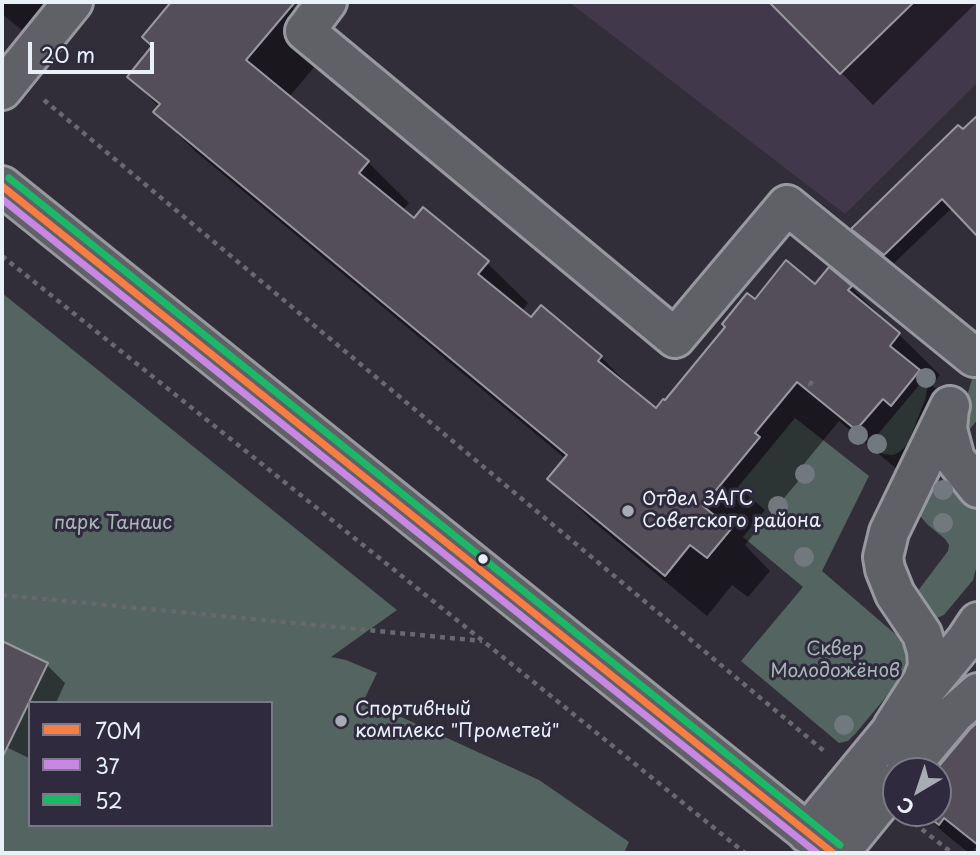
<!DOCTYPE html>
<meta charset="utf-8">
<style>
body{margin:0}
#map{position:relative;width:980px;height:855px;overflow:hidden;background:#312e39;font-family:"Playpen Sans",sans-serif}
canvas{display:block}
.frame{position:absolute;inset:0;border:4px solid #e8f1f8;pointer-events:none}
.legend{position:absolute;left:28px;top:701px;width:245px;height:126px;box-sizing:border-box;background:#2f2a3d;border:2px solid #797a88;margin:0;padding:9px 12px;list-style:none;font-size:21px;color:#e8f1f8}
.legend li{display:flex;align-items:center;gap:14px;height:35px}
.legend b{width:35px;border:2px solid #797a88}
.north{position:absolute;left:882px;top:757px;width:70px;height:70px;box-sizing:border-box;background:#2f2a3d;border:2px solid #797a88;border-radius:50%;rotate:219deg;font-size:19px;font-weight:700;line-height:28px;text-align:center;color:#e8f1f8}
.north::after{content:'';display:block;margin:auto;width:24px;height:32px;background:#a8adb5;clip-path:polygon(50% 0,100% 100%,50% 72%,0 100%)}
.scale{position:absolute;left:28px;top:42px;width:126px;height:32px;box-sizing:border-box;border:4px solid #e8f1f8;border-top:0;padding-left:9px;font-size:21px;line-height:24px;white-space:nowrap;color:#e8f1f8;-webkit-text-stroke:5px #2f2a3d;paint-order:stroke}
</style>
<div id="map">
<canvas width="980" height="855"></canvas>
<div class="frame"></div>
<ul class="legend">
<li><b style="height:9px;background:#f77d43"></b>70М</li>
<li><b style="height:9px;background:#c787e3"></b>37</li>
<li><b style="height:9px;background:#1ab867"></b>52</li>
</ul>
<div class="north">С</div>
<div class="scale">20 m</div>
</div>
<script>
const c = document.querySelector('canvas').getContext('2d');
c.lineJoin = 'round';
function paint(path, color) {
  c.fillStyle = color;
  c.fill(path, 'evenodd');
}
function shape(rows) {
  const path = new Path2D();
  for (const r of rows) {
    path.moveTo(r[0], r[1]);
    for (let i = 2; i < r.length; i += 2) path.lineTo(r[i], r[i + 1]);
  }
  return path;
}
function trace(path, color, width, dash) {
  c.strokeStyle = color;
  c.lineWidth = width;
  c.lineCap = dash ? 'butt' : 'round';
  c.setLineDash(dash || []);
  c.stroke(path);
}
function drawText(font, color, halo, rows, align = 'center') {
  c.font = font + ' "Playpen Sans",sans-serif';
  c.lineWidth = 6;
  c.setLineDash([]);
  c.textBaseline = 'middle';
  c.strokeStyle = halo;
  c.fillStyle = color;
  for (const [text, x, y, turn = 0] of rows) {
    c.save();
    c.translate(x, y);
    c.rotate((+turn || 0) * Math.PI / 180);
    c.textAlign = isNaN(turn) ? turn : align;
    if (halo) c.strokeText(text, 0, 0);
    c.fillText(text, 0, 0);
    c.restore();
  }
}
paint(shape([
 [569,2,978,2,978,82,845,214]
]), '#41384c');
paint(shape([
 [2,293,397,610,331,657,346,660,377,673,364,700,539,780,629,842,624,853,2,853],
 [30,703,271,703,271,825,30,825],
 [978,363,978,419,966,434,967,396,972,379],
 [931,371,925,400,908,443,904,448,898,453,893,455,884,454,873,449,869,445],
 [795,418,869,476,822,571,901,639,908,654,905,674,856,733,848,741,839,743,741,661,803,587,743,537,765,510,738,487],
 [939,482,949,483,978,500,978,561,973,580,944,615,934,619,914,596,948,551,949,545,945,539,928,525,920,516,918,505,928,486]
]), '#546460');
paint(shape([
 [2,2,82,2,45,49,2,14],
 [173,2,287,2,301,16,328,51,289,97,368,162,409,203,402,211,414,220,487,263,528,303,521,312,601,357,641,398,656,410,665,403,755,301,815,287,851,287,940,375,932,385,959,412,898,470,839,421,795,475,800,479,745,545,770,571,748,597,732,585,707,616,590,519,550,479,566,459,196,152,155,112,159,107,129,77,154,46,145,37],
 [792,2,977,2,873,105,782,12],
 [978,117,978,234,953,207,894,263,863,238],
 [2,643,47,665,65,683,56,703,30,703,29,758,2,745],
 [971,731,978,737,978,849,976,847,972,853,969,853,943,832,924,813,938,813,937,771]
]), '#0007');
const building = shape([
 [171,2,295,2,246,60,369,161,359,173,414,218,423,207,489,261,478,274,531,317,541,305,602,356,598,361,656,408,663,399,665,400,725,327,722,324,747,293,755,299,786,260,815,284,829,267,852,286,848,290,900,333,890,346,920,370,891,406,883,399,856,430,797,382,755,433,760,437,703,506,731,529,707,558,690,545,665,576,547,479,567,455,153,112,160,104,127,77,152,46,142,37,171,2],
 [769,2,914,2,840,74,769,2],
 [978,115,978,237,942,199,884,255,851,229,958,125,963,129,978,115],
 [2,641,48,663,2,758,2,641],
 [978,722,978,845,944,818,939,825,924,813,938,813,938,771,935,771,970,729,978,722]
]);
paint(building, '#534e58');
trace(building, '#98999f', 2);
const minor = shape([
 [327,2,305,31,675,338,787,205,974,357],
 [2,90,73,2],
 [2,186,833,853],
 [949,408,947,429,955,459,978,488],
 [893,727,922,682,928,667,927,651,922,634,895,594,885,569,883,557,889,532,950,406],
 [906,771,954,714,978,693],
 [807,833,966,640,978,622],
 [839,853,896,783]
]);
trace(minor, '#98999f', 44);
trace(shape([
 [44,100,824,751],
 [2,256,483,641,745,853],
 [812,381,810,385,814,388],
 [2,595,482,641],
 [914,823,952,853]
]), '#68686f', 4.5, [5, 5]);
trace(minor, '#606067', 38);
trace(shape([
 [2,186,833,853]
]), '#f77d43', 7);
trace(shape([
 [2,199,817,853]
]), '#c787e3', 7);
trace(shape([
 [9,178,840,845]
]), '#1ab867', 7);
c.fillStyle = '#72797e';
for (const [x, y] of [
 [926,378],
 [858,435],
 [877,444],
 [805,474],
 [943,490],
 [778,506],
 [943,523],
 [804,557],
 [844,725]
]) {
  c.beginPath();
  c.arc(x, y, 10, 0, 2 * Math.PI);
  c.fill();
}
for (const [x, y, r, color] of [
 [628,511,7,"#a8adb5"],
 [483,559,6,"#e8f1f8"],
 [341,721,7,"#a8adb5"]
]) {
  const dot = new Path2D();
  dot.arc(x, y, r, 0, 2 * Math.PI);
  c.fillStyle = color;
  c.fill(dot);
  trace(dot, '#2f2a3d', 2.5);
}
drawText('19px', '#e8f1f8', '#2f2a3d', [
 ["Отдел ЗАГС",642,500],
 ["Советского района",642,522],
 ["Спортивный",355,710],
 ["комплекс \"Прометей\"",355,732]
], 'left');
drawText('19px', '#a8b6b6', '#2f2a3d', [
 ["парк Танаис",113,524],
 ["Сквер",835,650],
 ["Молодожёнов",835,672]
]);
</script>
